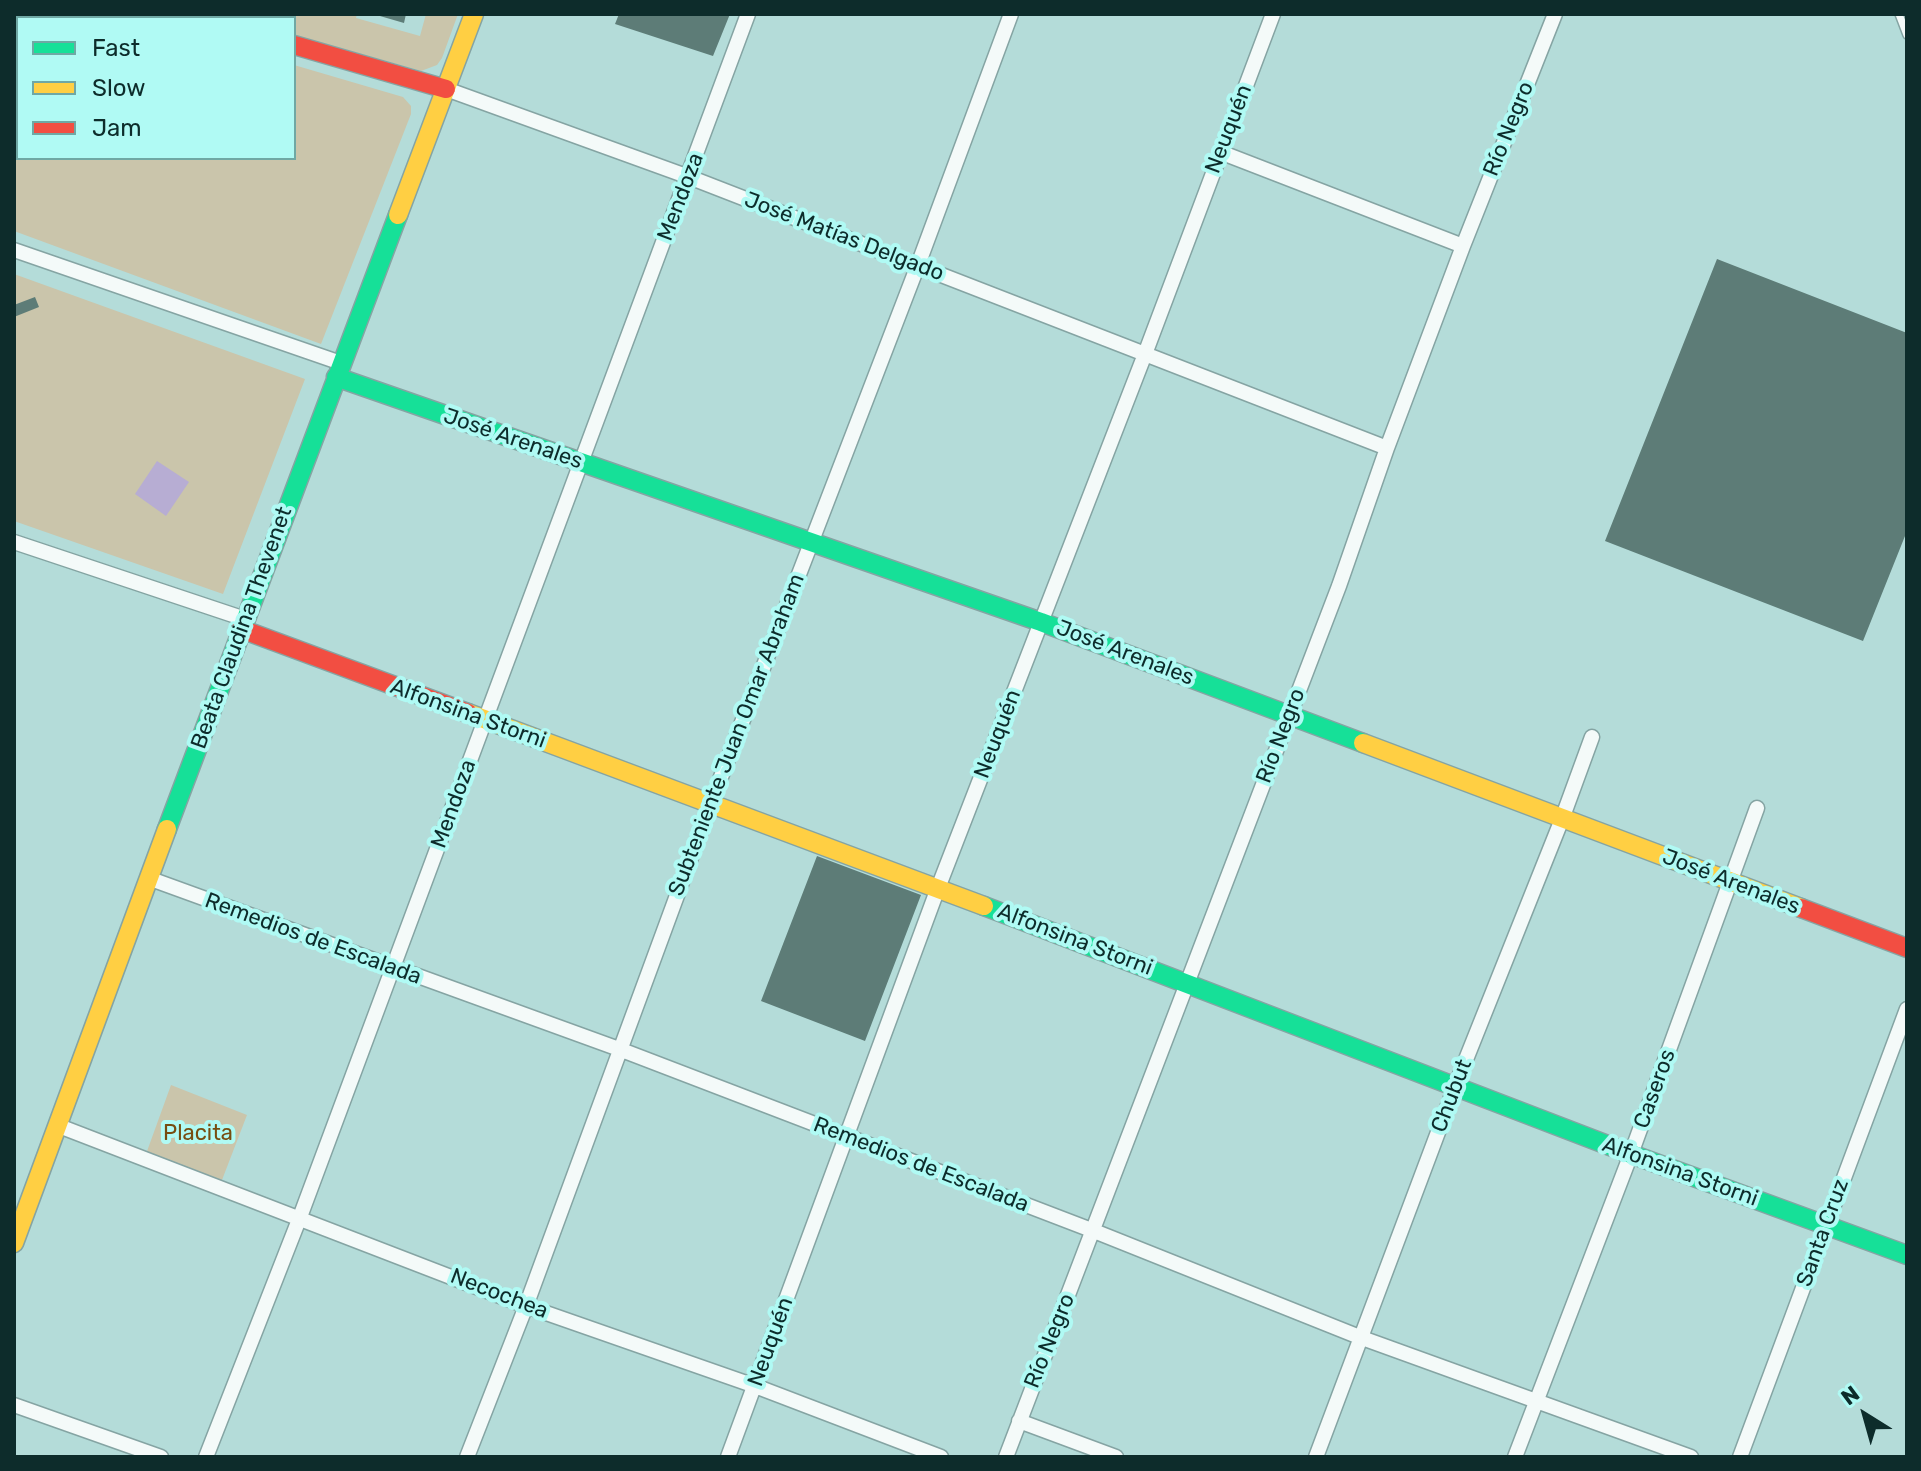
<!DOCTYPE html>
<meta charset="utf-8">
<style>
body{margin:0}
#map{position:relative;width:1921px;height:1471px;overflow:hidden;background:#b4dcd9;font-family:Rubik,sans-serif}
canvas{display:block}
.frame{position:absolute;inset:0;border:16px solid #0d2c2b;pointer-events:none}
.legend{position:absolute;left:16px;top:16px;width:280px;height:144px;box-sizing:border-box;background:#b0faf4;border:2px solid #6fa8a4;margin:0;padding:10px 14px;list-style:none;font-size:24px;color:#0d2c2b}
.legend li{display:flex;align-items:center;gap:16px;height:40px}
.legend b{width:40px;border:2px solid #6fa8a4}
.north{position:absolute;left:1825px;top:1375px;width:80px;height:80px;-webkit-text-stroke:6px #b0faf4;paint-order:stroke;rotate:323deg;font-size:22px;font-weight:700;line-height:32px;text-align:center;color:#0d2c2b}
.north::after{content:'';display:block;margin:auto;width:28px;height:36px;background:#0d2c2b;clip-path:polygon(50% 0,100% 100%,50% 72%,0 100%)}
</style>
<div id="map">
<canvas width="1921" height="1471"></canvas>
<div class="frame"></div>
<ul class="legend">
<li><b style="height:10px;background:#16e098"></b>Fast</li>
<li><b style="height:10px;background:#ffcf43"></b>Slow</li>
<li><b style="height:10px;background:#f24e42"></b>Jam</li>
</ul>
<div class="north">N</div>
</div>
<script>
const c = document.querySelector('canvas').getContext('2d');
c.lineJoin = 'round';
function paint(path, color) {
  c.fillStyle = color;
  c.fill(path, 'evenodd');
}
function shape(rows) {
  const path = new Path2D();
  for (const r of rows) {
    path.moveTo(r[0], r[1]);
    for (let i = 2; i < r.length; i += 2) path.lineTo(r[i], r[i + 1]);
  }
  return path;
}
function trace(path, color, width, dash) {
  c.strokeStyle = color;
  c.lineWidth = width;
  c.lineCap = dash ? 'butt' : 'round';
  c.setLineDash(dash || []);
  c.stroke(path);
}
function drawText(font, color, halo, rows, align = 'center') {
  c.font = font + ' Rubik,sans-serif';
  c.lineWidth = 8;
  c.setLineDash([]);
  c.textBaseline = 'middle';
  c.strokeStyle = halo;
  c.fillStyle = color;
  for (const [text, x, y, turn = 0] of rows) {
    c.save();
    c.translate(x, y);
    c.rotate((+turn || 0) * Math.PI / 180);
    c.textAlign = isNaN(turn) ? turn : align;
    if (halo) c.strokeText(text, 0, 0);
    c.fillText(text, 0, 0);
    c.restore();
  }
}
paint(shape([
 [14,14,119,14,132,18,18,18,18,158,294,158,294,65,403,97,411,106,411,114,321,344,14,231],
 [221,14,357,14,356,18,420,36,426,14,458,14,442,58,437,65,421,71,294,35,294,18,234,18],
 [14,274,305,379,223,594,14,521],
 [171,1085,247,1115,222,1180,146,1154]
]), '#cac5ab');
paint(shape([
 [157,461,189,482,166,516,135,494]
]), '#b7add3');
paint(shape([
 [373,14,406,14,404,23],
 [619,14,730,14,713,56,615,24],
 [1717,259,1907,333,1907,531,1863,641,1605,541],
 [35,297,39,307,14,317,14,305],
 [817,856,921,895,865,1041,761,1001]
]), '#5d7c77');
const lane = shape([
 [1899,14,1907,35]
]);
const street = shape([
 [446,89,689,177,1387,448],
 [1220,152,1463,246],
 [14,250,341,363],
 [14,542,245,619],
 [148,878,619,1049,1094,1231,1362,1338,1691,1457],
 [59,1126,526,1306,755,1386,941,1457],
 [14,1405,161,1457],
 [1019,1421,1116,1457],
 [206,1457,300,1217,748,14],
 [467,1457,526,1306,711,803,918,265,1011,14],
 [728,1457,938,888,1145,354,1273,14],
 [1006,1457,1339,586,1387,448,1463,246,1555,14],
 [1316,1457,1455,1087,1562,819,1592,737],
 [1515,1457,1631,1154,1757,808],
 [1740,1457,1907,1009]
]);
const fast = shape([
 [205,14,211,18],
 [336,377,1041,622,1363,743],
 [167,829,398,215],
 [984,906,1631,1154,1907,1255]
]);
const slow = shape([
 [398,215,474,14],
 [468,713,984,906],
 [1363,743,1801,908],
 [14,1243,167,829]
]);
const jam = shape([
 [294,45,446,89],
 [241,629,468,713],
 [1801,908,1907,948]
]);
trace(lane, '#85a4a3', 10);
trace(street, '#85a4a3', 17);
trace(fast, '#85a4a3', 21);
trace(slow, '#85a4a3', 21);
trace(jam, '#85a4a3', 21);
trace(lane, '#f4faf9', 7);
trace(street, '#f4faf9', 14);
trace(fast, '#16e098', 18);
trace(slow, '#ffcf43', 18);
trace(jam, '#f24e42', 18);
drawText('22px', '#0d2c2b', '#b0faf4', [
 ["Neuquén",1229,129,-69],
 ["Río Negro",1509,129,-68],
 ["Mendoza",681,197,-69],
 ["José Matías Delgado",844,237,21],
 ["José Arenales",513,439,19],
 ["Beata Claudina Thevenet",242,628,-70],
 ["José Arenales",1125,653,21],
 ["Alfonsina Storni",468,714,20],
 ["Neuquén",998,734,-69],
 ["Subteniente Juan Omar Abraham",737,735,-69],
 ["Río Negro",1281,736,-69],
 ["Mendoza",454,804,-70],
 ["José Arenales",1731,882,21],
 ["Remedios de Escalada",313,939,20],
 ["Alfonsina Storni",1075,940,21],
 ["Caseros",1655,1089,-70],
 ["Chubut",1452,1096,-69],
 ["Remedios de Escalada",921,1165,21],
 ["Alfonsina Storni",1680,1172,20],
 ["Santa Cruz",1823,1233,-70],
 ["Necochea",499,1294,21],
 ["Río Negro",1050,1341,-68],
 ["Neuquén",771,1342,-70]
]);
drawText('22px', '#774d10', '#b0faf4', [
 ["Placita",198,1134]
]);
</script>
